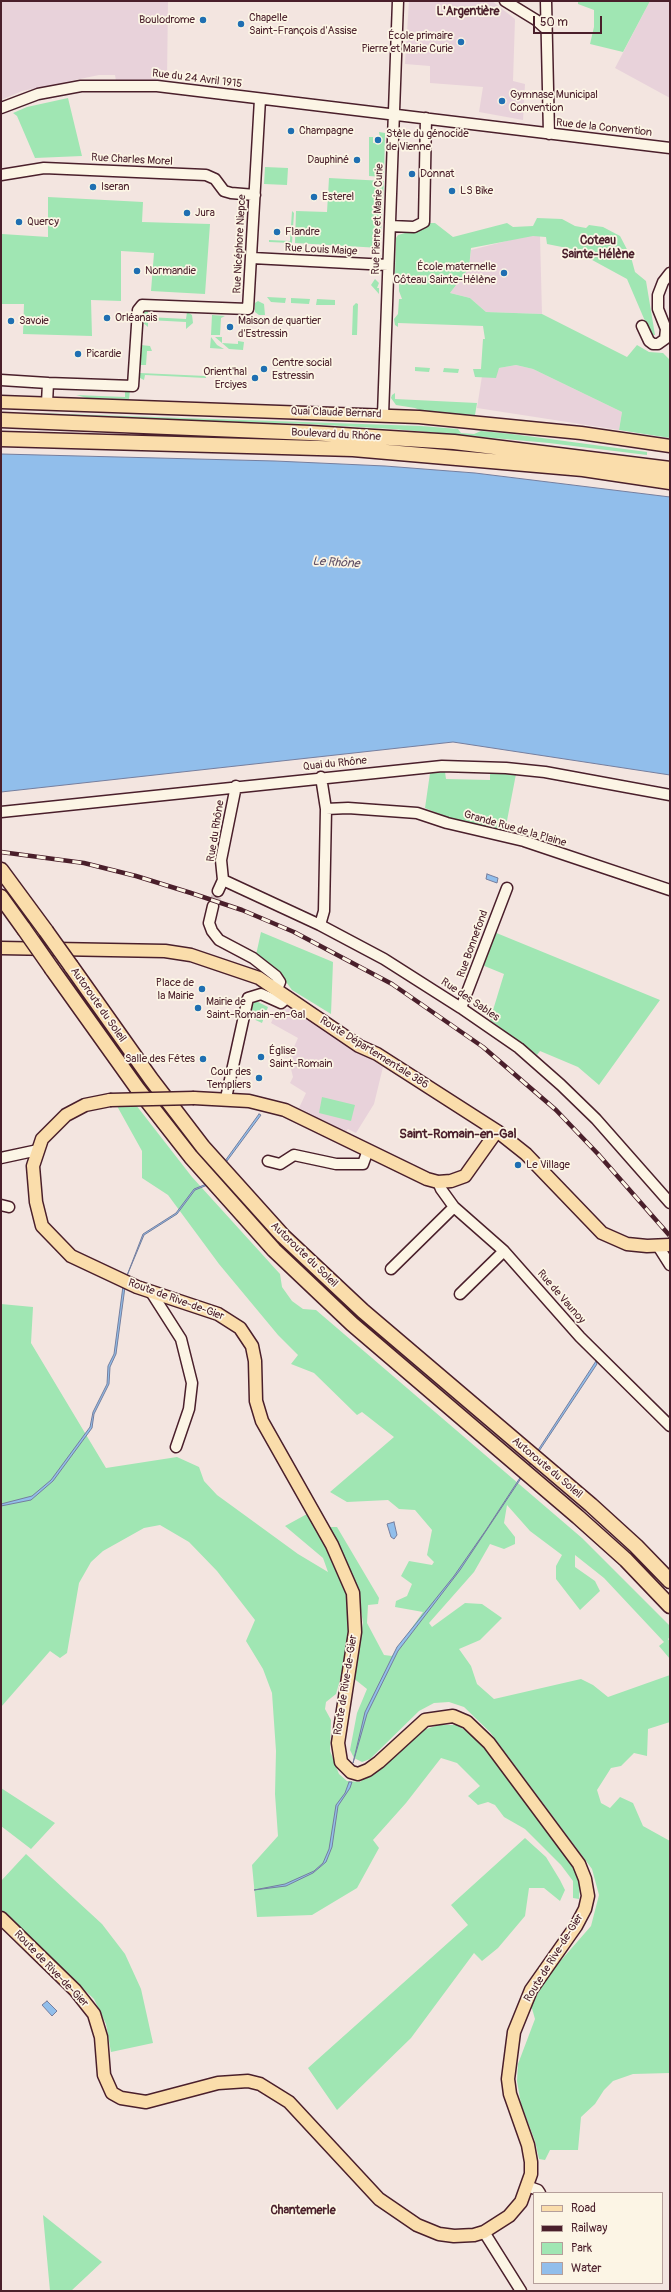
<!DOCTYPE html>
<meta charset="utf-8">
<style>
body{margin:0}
#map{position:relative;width:671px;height:2292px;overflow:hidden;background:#f3e5e0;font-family:Pangolin,sans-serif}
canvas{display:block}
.frame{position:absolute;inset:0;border:2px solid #4a1f2b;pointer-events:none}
.legend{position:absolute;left:533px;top:2192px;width:130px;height:92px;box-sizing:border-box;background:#fcf5e5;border:1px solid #b59f9b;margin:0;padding:5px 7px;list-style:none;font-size:12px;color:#4a1f2b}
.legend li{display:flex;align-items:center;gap:8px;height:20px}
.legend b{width:20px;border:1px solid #b59f9b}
.scale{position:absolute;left:533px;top:16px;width:69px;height:18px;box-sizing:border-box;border:2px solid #4a1f2b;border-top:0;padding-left:5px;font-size:12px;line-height:14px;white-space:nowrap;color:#4a1f2b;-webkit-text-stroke:3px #fcf5e5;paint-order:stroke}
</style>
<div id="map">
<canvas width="671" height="2292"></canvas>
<div class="frame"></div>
<ul class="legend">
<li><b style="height:5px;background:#faddab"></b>Road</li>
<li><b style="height:5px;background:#4a1f2b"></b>Railway</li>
<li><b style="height:11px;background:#a0e6b3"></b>Park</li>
<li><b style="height:11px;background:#91beeb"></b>Water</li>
</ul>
<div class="scale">50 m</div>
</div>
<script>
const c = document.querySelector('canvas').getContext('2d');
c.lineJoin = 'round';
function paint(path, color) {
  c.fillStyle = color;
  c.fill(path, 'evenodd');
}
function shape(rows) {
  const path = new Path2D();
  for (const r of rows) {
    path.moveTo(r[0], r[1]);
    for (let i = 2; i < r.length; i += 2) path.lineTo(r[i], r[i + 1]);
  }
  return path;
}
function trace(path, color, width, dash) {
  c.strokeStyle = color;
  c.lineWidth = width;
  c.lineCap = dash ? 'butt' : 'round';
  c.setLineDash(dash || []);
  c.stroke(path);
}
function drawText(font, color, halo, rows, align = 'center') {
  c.font = font + ' Pangolin,sans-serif';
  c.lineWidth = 3.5;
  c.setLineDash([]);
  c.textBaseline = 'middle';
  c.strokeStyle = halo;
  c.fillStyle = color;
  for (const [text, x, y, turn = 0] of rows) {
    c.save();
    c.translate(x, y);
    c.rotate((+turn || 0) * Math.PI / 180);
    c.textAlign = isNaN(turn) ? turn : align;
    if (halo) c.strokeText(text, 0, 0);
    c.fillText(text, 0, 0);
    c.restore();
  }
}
paint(shape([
 [1,1,168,1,167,80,116,81,115,75,99,75,22,91,1,100],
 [409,1,492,1,515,19,513,81,525,84,523,120,479,112,483,87,430,83,430,66,405,64],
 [650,1,670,1,670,98,615,68],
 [526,236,540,236,542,314,486,312,470,298,450,293,469,268,471,250],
 [279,361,313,362,313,367,279,366],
 [516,365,533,369,622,412,619,430,477,408,482,376,499,368],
 [291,1008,383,1067,374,1104,356,1133,348,1129,345,1132,299,1108,306,1093,290,1083,293,1077,291,1069,293,1057,290,1056,298,1038,271,1023,276,1012]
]), '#e8d2da');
paint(shape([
 [578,1,650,1,623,52,590,44,594,27,594,10,578,4],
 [68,98,82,156,35,158,17,116,13,113,27,107],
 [379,132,385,133,384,177,369,176,369,137,373,137,373,143,381,143],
 [265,167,288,168,287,185,264,184],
 [329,178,384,181,380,248,295,243,296,211,327,212],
 [48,197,143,202,142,222,210,224,205,294,151,291,154,253,121,251,121,301,91,300,92,336,23,334,24,304,1,304,2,234,48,237],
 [292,211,294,213,292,243,269,242,269,240,290,241],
 [537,218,562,219,575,226,586,228,589,225,603,227,620,236,631,257,635,272,646,281,655,335,651,335,627,279,572,249,547,244,546,237,533,236,471,248,469,268,450,293,470,298,486,312,542,314,627,357,637,345,649,352,663,353,670,360,670,438,619,430,622,412,533,369,516,365,499,368,496,378,475,377,473,369,481,369,483,339,485,339,483,326,398,323,398,327,395,325,394,319,398,314,399,299,402,299,399,291,399,280,395,275,396,238,398,235,423,228,429,223,435,223,453,237,507,223,513,227,533,226],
 [375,279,379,283,377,288,379,288,379,294,371,285],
 [267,297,286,298,285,303,271,302],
 [291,298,310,299,309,304,291,303],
 [317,299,335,300,335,305,316,305],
 [258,301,264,304,265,315,259,315,255,312,255,303],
 [356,303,358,304,357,335,352,335,353,306],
 [148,310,148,317,186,319,187,312,192,315,193,323,186,329,186,322,148,320,148,327,141,321,143,313],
 [212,315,225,316,221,318,220,335,211,335],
 [211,337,217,345,224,349,210,348],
 [215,337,222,337,222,343,238,344,238,341,244,342,243,350,229,349],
 [141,345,150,346,152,351,147,351,146,365,140,365],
 [415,367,430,368,429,372,415,371],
 [444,368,459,369,458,373,443,372],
 [140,373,206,376,206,378,145,375,144,380,140,378],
 [125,390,130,390,129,399,87,398,76,395,125,397],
 [395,393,395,399,477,403,475,415,424,412,415,408,396,405,391,398,392,395],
 [37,413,421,426,458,429,461,433,474,434,481,431,512,434,647,452,647,455,549,443,393,429,308,424,37,416],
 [445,772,446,779,490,780,490,774,516,774,505,831,451,819,425,808,430,773],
 [261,932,333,962,331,1014,292,990,281,975,256,955],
 [494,932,660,1000,599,1085,578,1067,540,1051,537,1055,490,1020,504,974,482,965],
 [256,1001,268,1007,262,1023,249,1017,251,1004],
 [322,1097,355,1105,351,1121,319,1113],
 [136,1105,192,1177,280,1274,282,1287,292,1301,303,1309,316,1310,582,1538,670,1626,670,1637,668,1639,670,1642,670,1659,659,1646,664,1642,604,1578,575,1555,575,1567,595,1581,600,1591,580,1610,556,1579,556,1566,562,1555,530,1531,507,1505,504,1523,515,1537,515,1544,504,1549,490,1544,474,1572,429,1623,432,1627,465,1603,482,1604,502,1618,480,1640,459,1649,471,1666,477,1684,494,1699,581,1679,593,1685,608,1697,670,1675,670,1722,648,1729,647,1756,634,1753,621,1766,611,1768,597,1790,601,1803,610,1808,620,1797,633,1803,643,1826,670,1841,670,2073,633,2074,613,2081,604,2090,595,2104,581,2117,578,2150,550,2150,545,2160,539,2159,535,2141,521,2104,517,2081,518,2064,535,2019,531,2005,550,1973,591,1926,599,1895,592,1869,490,1732,464,1707,449,1702,434,1703,419,1711,370,1759,362,1762,354,1758,350,1750,357,1713,367,1689,352,1677,363,1623,358,1592,330,1527,337,1527,379,1598,378,1604,368,1605,367,1623,384,1655,392,1656,423,1612,395,1607,396,1601,407,1596,412,1584,401,1576,409,1561,432,1565,434,1562,427,1555,432,1530,415,1510,399,1509,388,1500,347,1502,330,1492,394,1437,362,1412,357,1415,314,1373,291,1364,298,1355,278,1335,219,1264,168,1195,142,1178,142,1151,117,1106],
 [1,1304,33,1307,31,1343,106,1468,177,1457,199,1467,204,1481,217,1495,298,1554,328,1572,323,1558,285,1526,307,1514,334,1559,348,1594,351,1619,347,1655,336,1694,326,1702,325,1709,331,1720,330,1751,339,1774,347,1781,360,1782,423,1730,439,1725,457,1725,475,1737,494,1757,568,1857,580,1882,579,1899,573,1898,573,1881,561,1865,525,1829,504,1817,495,1805,488,1802,478,1805,468,1796,480,1786,457,1763,441,1758,406,1803,373,1840,379,1848,357,1888,312,1915,257,1917,252,1865,278,1836,275,1794,276,1751,272,1693,263,1669,246,1641,255,1620,217,1571,189,1542,160,1525,144,1528,103,1551,91,1562,79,1583,67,1653,60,1658,50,1651,1,1707],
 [1,1788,55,1823,31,1849,1,1826],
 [525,1838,546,1857,560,1880,565,1890,560,1901,544,1888,529,1888,525,1916,498,1948,482,1961,474,1953,411,2038,337,2110,308,2068,468,1925,451,1905],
 [26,1854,102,1924,125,1954,141,1989,153,2043,111,2052,106,2024,94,1999,1,1911,1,1881],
 [43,2215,102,2262,71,2291,50,2291]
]), '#a0e6b3');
const water = shape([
 [1,454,275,461,385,466,475,473,670,497,670,775,453,742,1,792,1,454],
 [487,874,498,878,497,883,486,879,487,874],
 [259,1114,261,1115,210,1184,195,1190,177,1214,144,1235,126,1278,143,1234,176,1213,194,1189,209,1183,259,1114],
 [123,1286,125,1287,116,1354,110,1367,109,1384,94,1414,92,1428,53,1481,31,1500,1,1506,1,1504,32,1496,51,1480,90,1427,93,1412,107,1384,108,1366,114,1354,123,1286],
 [596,1361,597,1364,460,1570,398,1651,367,1714,353,1763,365,1712,397,1647,454,1576,486,1530,596,1361],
 [394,1522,397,1535,394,1539,391,1537,387,1524,394,1522],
 [349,1782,352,1782,350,1788,338,1806,332,1847,326,1862,313,1873,286,1886,254,1890,285,1884,314,1871,323,1863,329,1849,336,1805,345,1793,349,1782],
 [47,2001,57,2011,52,2016,42,2005,47,2001]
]);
paint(water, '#91beeb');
trace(water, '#757e9e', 1);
trace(shape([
 [213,906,218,891]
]), '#d1bdbc', 10, [10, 5]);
const minor = shape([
 [505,1,536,20,546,29],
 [546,1,549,134],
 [1,108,38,94,81,86,157,86,670,148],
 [1,175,44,168,206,175,215,179,224,191,231,193,255,195],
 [390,226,414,227,424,222,426,118],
 [252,258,388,265],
 [642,326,649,341,653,344,658,344,665,339,666,329,658,309,658,295,663,282,670,273],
 [1,380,48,383],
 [47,403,48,383,133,386,138,310,142,305,248,309,260,99],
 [383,415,398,1],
 [326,809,348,808,417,813,447,823,524,841,670,890],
 [1,812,442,766,506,768,545,772,670,795],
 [223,880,221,860,236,786],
 [218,891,223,880,320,925,384,959,461,1008,519,1048,561,1085,596,1119,670,1203],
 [213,906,209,923,212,931,219,940,253,958,276,976,280,982,277,989],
 [320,925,324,911,326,809,321,777],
 [461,1008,507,888],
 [226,1098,248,998,261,994,281,1003,288,997],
 [1,1158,38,1150],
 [268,1161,280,1164,294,1155,336,1164,363,1164,368,1150],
 [438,1182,441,1189,454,1207,504,1251,580,1337,670,1426],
 [1,1205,9,1207],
 [658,1246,670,1265],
 [391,1269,454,1207],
 [151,1292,181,1339,192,1383,189,1409,176,1447],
 [460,1294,504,1251],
 [527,2186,538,2190,540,2193],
 [484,2232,521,2291]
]);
const major = shape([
 [1,402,419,417,581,433,670,446],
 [1,948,165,951,191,955,259,978,359,1046,377,1054,497,1131,526,1154,602,1233,627,1244,647,1246,670,1245],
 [194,1098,249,1101,285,1110,427,1179,438,1182,451,1181,465,1176,497,1131],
 [1,1918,75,1990,94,2014,101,2037,104,2075,112,2093,121,2098,146,2102,218,2083,248,2081,260,2084,289,2102,379,2199,417,2225,439,2234,454,2236,474,2235,484,2232,509,2216,521,2202,531,2174,531,2162,528,2145,510,2094,508,2079,514,2032,531,1990,576,1926,585,1909,588,1896,585,1879,579,1864,489,1743,467,1722,453,1716,425,1720,379,1762,368,1770,358,1774,351,1772,341,1762,338,1743,355,1632,353,1593,332,1545,262,1421,256,1401,255,1361,252,1346,240,1328,218,1314,137,1287,71,1256,42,1226,36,1202,33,1166,42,1139,66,1115,85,1105,110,1100]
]);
const highway = shape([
 [1,420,310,433,454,442,670,469],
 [1,439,353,449,583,469,670,482],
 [1,870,46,931],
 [1,897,24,929],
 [71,966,151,1079,203,1147,283,1236,363,1311,591,1505,636,1546,670,1581],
 [52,969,137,1088,191,1157,274,1250,352,1324,578,1517,626,1560,670,1606]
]);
trace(minor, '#4a1f2b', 13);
trace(major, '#4a1f2b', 15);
trace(highway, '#4a1f2b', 17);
trace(minor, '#fcf5e5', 10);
trace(major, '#faddab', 12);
trace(highway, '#faddab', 14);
const rail = shape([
 [1,852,84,863,136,876,191,893,242,910,294,932,392,984,483,1047,556,1110,598,1154,670,1236]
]);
trace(rail, '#4a1f2b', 4.5);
trace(rail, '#fcf5e5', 3, [9]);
const majorBridge = shape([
 [110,1100,194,1098]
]);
const highwayBridge = shape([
 [24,929,52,969],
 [46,931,71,966]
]);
trace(majorBridge, '#4a1f2b', 15, []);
trace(highwayBridge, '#4a1f2b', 17, []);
trace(majorBridge, '#faddab', 12);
trace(highwayBridge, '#faddab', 14);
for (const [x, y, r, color] of [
 [203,20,4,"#1f6fb2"],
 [241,24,4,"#1f6fb2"],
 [461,42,4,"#1f6fb2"],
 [502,101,4,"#1f6fb2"],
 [291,131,4,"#1f6fb2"],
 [378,140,4,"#1f6fb2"],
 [357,160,4,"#1f6fb2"],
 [412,174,4,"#1f6fb2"],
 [93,187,4,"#1f6fb2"],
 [452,191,4,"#1f6fb2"],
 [314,197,4,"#1f6fb2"],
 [187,213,4,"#1f6fb2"],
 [19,222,4,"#1f6fb2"],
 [277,232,4,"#1f6fb2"],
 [137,271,4,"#1f6fb2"],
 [504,273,4,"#1f6fb2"],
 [107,318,4,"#1f6fb2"],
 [11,321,4,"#1f6fb2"],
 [230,327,4,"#1f6fb2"],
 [78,354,4,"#1f6fb2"],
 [264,369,4,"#1f6fb2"],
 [255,378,4,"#1f6fb2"],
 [202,989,4,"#1f6fb2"],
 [198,1008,4,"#1f6fb2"],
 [261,1057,4,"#1f6fb2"],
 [203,1059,4,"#1f6fb2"],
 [259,1078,4,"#1f6fb2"],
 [518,1165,4,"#1f6fb2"]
]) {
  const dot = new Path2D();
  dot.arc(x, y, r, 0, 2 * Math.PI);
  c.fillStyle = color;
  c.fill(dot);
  trace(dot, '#fcf5e5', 1.5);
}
drawText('11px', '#4a1f2b', '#fcf5e5', [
 ["Chapelle",249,18],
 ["Saint-François d'Assise",249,31],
 ["Boulodrome",195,20,"right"],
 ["École primaire",453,36,"right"],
 ["Pierre et Marie Curie",453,49,"right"],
 ["Gymnase Municipal",510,95],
 ["Convention",510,108],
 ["Champagne",299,131],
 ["Stèle du génocide",386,134],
 ["de Vienne",386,147],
 ["Dauphiné",349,160,"right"],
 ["Donnat",420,174],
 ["Iseran",101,187],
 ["LS Bike",460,191],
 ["Esterel",322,197],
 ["Jura",195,213],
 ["Quercy",27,222],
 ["Flandre",285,232],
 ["École maternelle",496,267,"right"],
 ["Côteau Sainte-Hélène",496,280,"right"],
 ["Normandie",145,271],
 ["Orléanais",115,318],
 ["Savoie",19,321],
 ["Maison de quartier",238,321],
 ["d'Estressin",238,334],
 ["Picardie",86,354],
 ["Centre social",272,363],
 ["Estressin",272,376],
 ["Orient'hal",247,372,"right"],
 ["Erciyes",247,385,"right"],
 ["Place de",194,983,"right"],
 ["la Mairie",194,996,"right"],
 ["Mairie de",206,1002],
 ["Saint-Romain-en-Gal",206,1015],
 ["Église",269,1051],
 ["Saint-Romain",269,1064],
 ["Salle des Fêtes",195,1059,"right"],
 ["Cour des",251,1072,"right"],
 ["Templiers",251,1085,"right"],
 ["Le Village",526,1165]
], 'left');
drawText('11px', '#4a1f2b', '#fcf5e5', [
 ["Rue du 24 Avril 1915",197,79,7],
 ["Rue de la Convention",604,128,6],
 ["Rue Charles Morel",132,160,3],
 ["Rue Pierre et Marie Curie",378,219,-88],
 ["Rue Nicéphore Niepce",240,244,-87],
 ["Rue Louis Maige",321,250,3],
 ["Quai Claude Bernard",336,413,2],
 ["Boulevard du Rhône",336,435,3],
 ["Quai du Rhône",335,764,-6],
 ["Grande Rue de la Plaine",515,829,16],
 ["Rue du Rhône",216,831,-81],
 ["Rue Bonnefond",473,944,-70],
 ["Rue des Sables",470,1000,34],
 ["Autoroute du Soleil",98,1005,55],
 ["Route Départementale 386",374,1053,32],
 ["Autoroute du Soleil",304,1255,44],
 ["Rue de Vaunoy",561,1297,49],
 ["Route de Rive-de-Gier",176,1300,20],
 ["Autoroute du Soleil",547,1468,40],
 ["Route de Rive-de-Gier",346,1685,-81],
 ["Route de Rive-de-Gier",554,1958,-58],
 ["Route de Rive-de-Gier",51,1969,46]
]);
drawText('bold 12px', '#4a1f2b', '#fcf5e5', [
 ["L'Argentière",468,12],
 ["Coteau",598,241],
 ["Sainte-Hélène",598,255],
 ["Chantemerle",303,2211]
]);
drawText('italic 12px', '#5f4f65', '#fcf5e5', [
 ["Le Rhône",336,563,3]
]);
drawText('bold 13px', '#4a1f2b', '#fcf5e5', [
 ["Saint-Romain-en-Gal",458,1135]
]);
</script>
